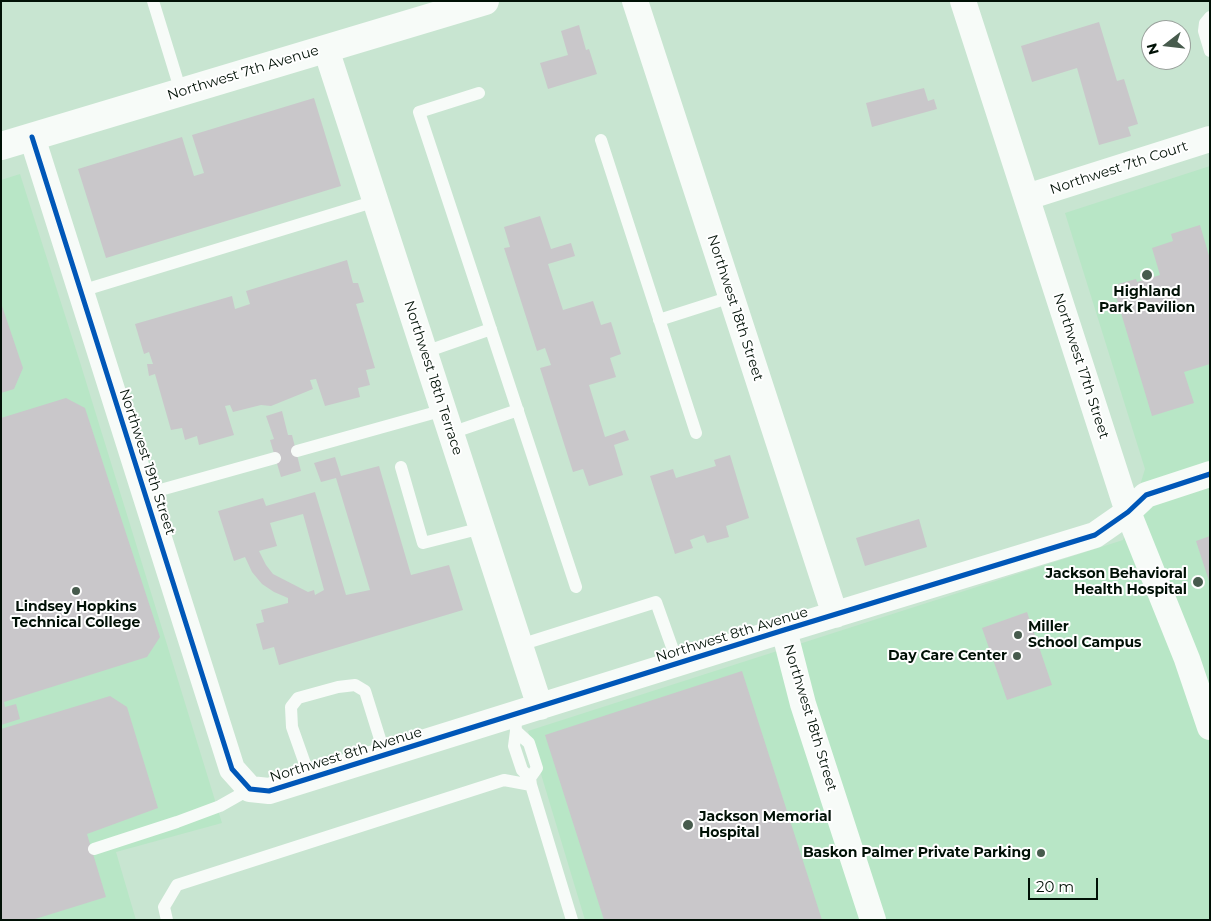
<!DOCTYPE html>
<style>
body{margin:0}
#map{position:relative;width:1211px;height:921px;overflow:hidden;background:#c8e5d1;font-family:Montserrat,sans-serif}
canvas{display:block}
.frame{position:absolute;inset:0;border:2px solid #011106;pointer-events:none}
.north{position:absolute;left:1141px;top:20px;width:50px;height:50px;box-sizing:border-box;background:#fff;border:1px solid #99a09b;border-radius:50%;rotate:254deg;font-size:14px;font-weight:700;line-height:20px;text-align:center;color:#011106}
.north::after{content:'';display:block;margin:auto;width:18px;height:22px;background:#475b4d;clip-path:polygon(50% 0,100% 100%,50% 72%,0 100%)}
.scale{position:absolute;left:1028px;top:878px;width:70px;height:22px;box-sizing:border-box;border:2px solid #011106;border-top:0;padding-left:6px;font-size:15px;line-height:18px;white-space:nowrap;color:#011106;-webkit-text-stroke:4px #fff;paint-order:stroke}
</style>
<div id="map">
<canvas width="1211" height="921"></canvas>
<div class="frame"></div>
<div class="north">N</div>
<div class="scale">20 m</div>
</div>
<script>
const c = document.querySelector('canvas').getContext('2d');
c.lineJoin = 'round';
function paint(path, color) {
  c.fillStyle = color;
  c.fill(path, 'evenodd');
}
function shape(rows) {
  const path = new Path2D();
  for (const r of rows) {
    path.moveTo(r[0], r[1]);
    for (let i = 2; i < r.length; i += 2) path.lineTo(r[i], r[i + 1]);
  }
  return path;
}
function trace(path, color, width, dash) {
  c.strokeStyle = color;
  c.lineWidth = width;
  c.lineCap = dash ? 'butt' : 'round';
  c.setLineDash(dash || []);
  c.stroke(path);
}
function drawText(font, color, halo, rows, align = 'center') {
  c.font = font + ' Montserrat,sans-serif';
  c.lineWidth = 4;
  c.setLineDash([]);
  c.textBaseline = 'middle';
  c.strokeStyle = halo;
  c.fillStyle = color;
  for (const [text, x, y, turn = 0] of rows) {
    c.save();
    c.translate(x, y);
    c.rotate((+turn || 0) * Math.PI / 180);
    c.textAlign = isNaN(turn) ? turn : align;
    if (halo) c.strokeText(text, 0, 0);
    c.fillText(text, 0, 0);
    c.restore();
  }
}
paint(shape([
 [1210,166,1210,920,585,920,528,731,1123,540,1145,469,1065,213],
 [20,174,79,359,222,823,116,852,136,920,1,920,1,180]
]), '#b8e6c6');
paint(shape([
 [1099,22,1117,81,1124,79,1138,124,1128,127,1131,136,1099,145,1077,68,1032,82,1021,46],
 [579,25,586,50,589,49,597,74,548,89,540,63,568,55,561,31],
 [924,88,928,101,934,99,937,109,872,127,866,103],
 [314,98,341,186,106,258,78,169,182,137,194,176,204,173,192,135],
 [540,216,551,249,571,243,575,256,548,264,563,310,593,301,601,325,611,322,621,354,610,358,616,377,589,385,605,437,625,430,629,440,614,445,623,475,589,486,583,469,573,472,540,368,551,365,545,348,537,351,504,248,510,247,504,227],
 [1200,225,1210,259,1210,364,1184,372,1194,403,1152,416,1115,293,1121,291,1118,284,1136,279,1137,282,1160,275,1152,248,1173,241,1171,234],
 [347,260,353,283,358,283,364,302,356,304,375,368,366,370,370,385,358,388,360,397,325,406,316,379,310,380,313,389,271,406,261,405,233,412,230,405,225,406,234,435,199,445,197,436,185,440,182,428,171,430,155,374,149,376,147,364,153,364,149,352,144,354,135,324,232,296,235,309,250,304,246,291],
 [1,303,23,368,14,389,1,393],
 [66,398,85,408,160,637,147,657,4,702,5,707,16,704,20,719,1,725,1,418],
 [282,411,288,435,292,435,301,471,281,477,270,440,274,439,266,416],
 [730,455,749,518,726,526,729,537,707,543,704,535,690,540,693,548,675,554,650,476,673,469,676,478,716,466,714,460],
 [335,457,341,476,379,466,411,575,449,565,463,610,279,665,274,647,263,650,256,624,264,622,261,610,288,603,288,598,274,592,262,584,252,572,245,557,234,561,218,511,263,498,266,506,315,492,346,595,370,590,336,478,321,482,314,463],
 [303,514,324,590,315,595,314,590,308,592,273,574,266,565,259,551,277,546,270,523],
 [919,519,927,547,865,566,856,538],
 [1210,536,1210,581,1209,581,1196,541],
 [1027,612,1052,685,1007,700,982,628],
 [742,671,822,920,604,920,545,735],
 [110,696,127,707,158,808,87,834,106,897,32,920,1,920,1,729]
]), '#c9c7ca');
trace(shape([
 [153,1,181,92],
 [1210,17,1205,23,1204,31,1210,51],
 [479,93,419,112,576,587],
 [601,140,696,433],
 [81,291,376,201],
 [659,320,731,297],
 [425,352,491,329],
 [451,433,518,410],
 [297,451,444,410],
 [401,467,423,543,482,528],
 [146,494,275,458],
 [520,645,656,602,678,664],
 [515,715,516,731,514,746,522,770,530,778,531,785],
 [516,731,529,743,537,768,530,778],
 [310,778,292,727,291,707,298,698,338,687,355,685,365,691,385,755],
 [94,849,177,822,220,806,250,789],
 [167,920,164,907,177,885,504,780,531,785,572,920]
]), '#f7fbf8', 12);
trace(shape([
 [635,1,835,615],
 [963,1,1128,512,1187,659,1210,727],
 [326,49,540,707],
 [32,137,232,769,250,789,269,791,784,630,1095,535,1128,512,1146,495,1210,474],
 [1027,197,1210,139],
 [784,630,803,704,873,920]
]), '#f7fbf8', 26);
trace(shape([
 [1,146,485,1]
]), '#f7fbf8', 28);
trace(shape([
 [32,137,232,769,250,789,269,791,784,630,1095,535,1128,512,1146,495,1210,474]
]), '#0057b8', 5);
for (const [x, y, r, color] of [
 [1147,275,6,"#475b4d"],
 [1198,582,6,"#475b4d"],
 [76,591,5,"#475b4d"],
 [1018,635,5,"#475b4d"],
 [1017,656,5,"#475b4d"],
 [688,825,6,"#475b4d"],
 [1041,853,5,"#475b4d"]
]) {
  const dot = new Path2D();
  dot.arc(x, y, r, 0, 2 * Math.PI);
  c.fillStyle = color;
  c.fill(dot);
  trace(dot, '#fff', 2);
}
drawText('14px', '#011106', '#fff', [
 ["Northwest 7th Avenue",243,73,-17],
 ["Northwest 7th Court",1119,168,-18],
 ["Northwest 18th Street",735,308,72],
 ["Northwest 17th Street",1081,366,72],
 ["Northwest 18th Terrace",433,378,72],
 ["Northwest 19th Street",147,462,72],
 ["Northwest 8th Avenue",732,635,-17],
 ["Northwest 18th Street",810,718,73],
 ["Northwest 8th Avenue",346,755,-17]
]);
drawText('bold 14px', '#011106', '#fff', [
 ["Highland",1147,292,"center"],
 ["Park Pavilion",1147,308,"center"],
 ["Jackson Behavioral",1187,574],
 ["Health Hospital",1187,590],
 ["Lindsey Hopkins",76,607,"center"],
 ["Technical College",76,623,"center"],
 ["Miller",1028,627,"left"],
 ["School Campus",1028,643,"left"],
 ["Day Care Center",1007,656],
 ["Jackson Memorial",699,817,"left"],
 ["Hospital",699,833,"left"],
 ["Baskon Palmer Private Parking",1031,853]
], 'right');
</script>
